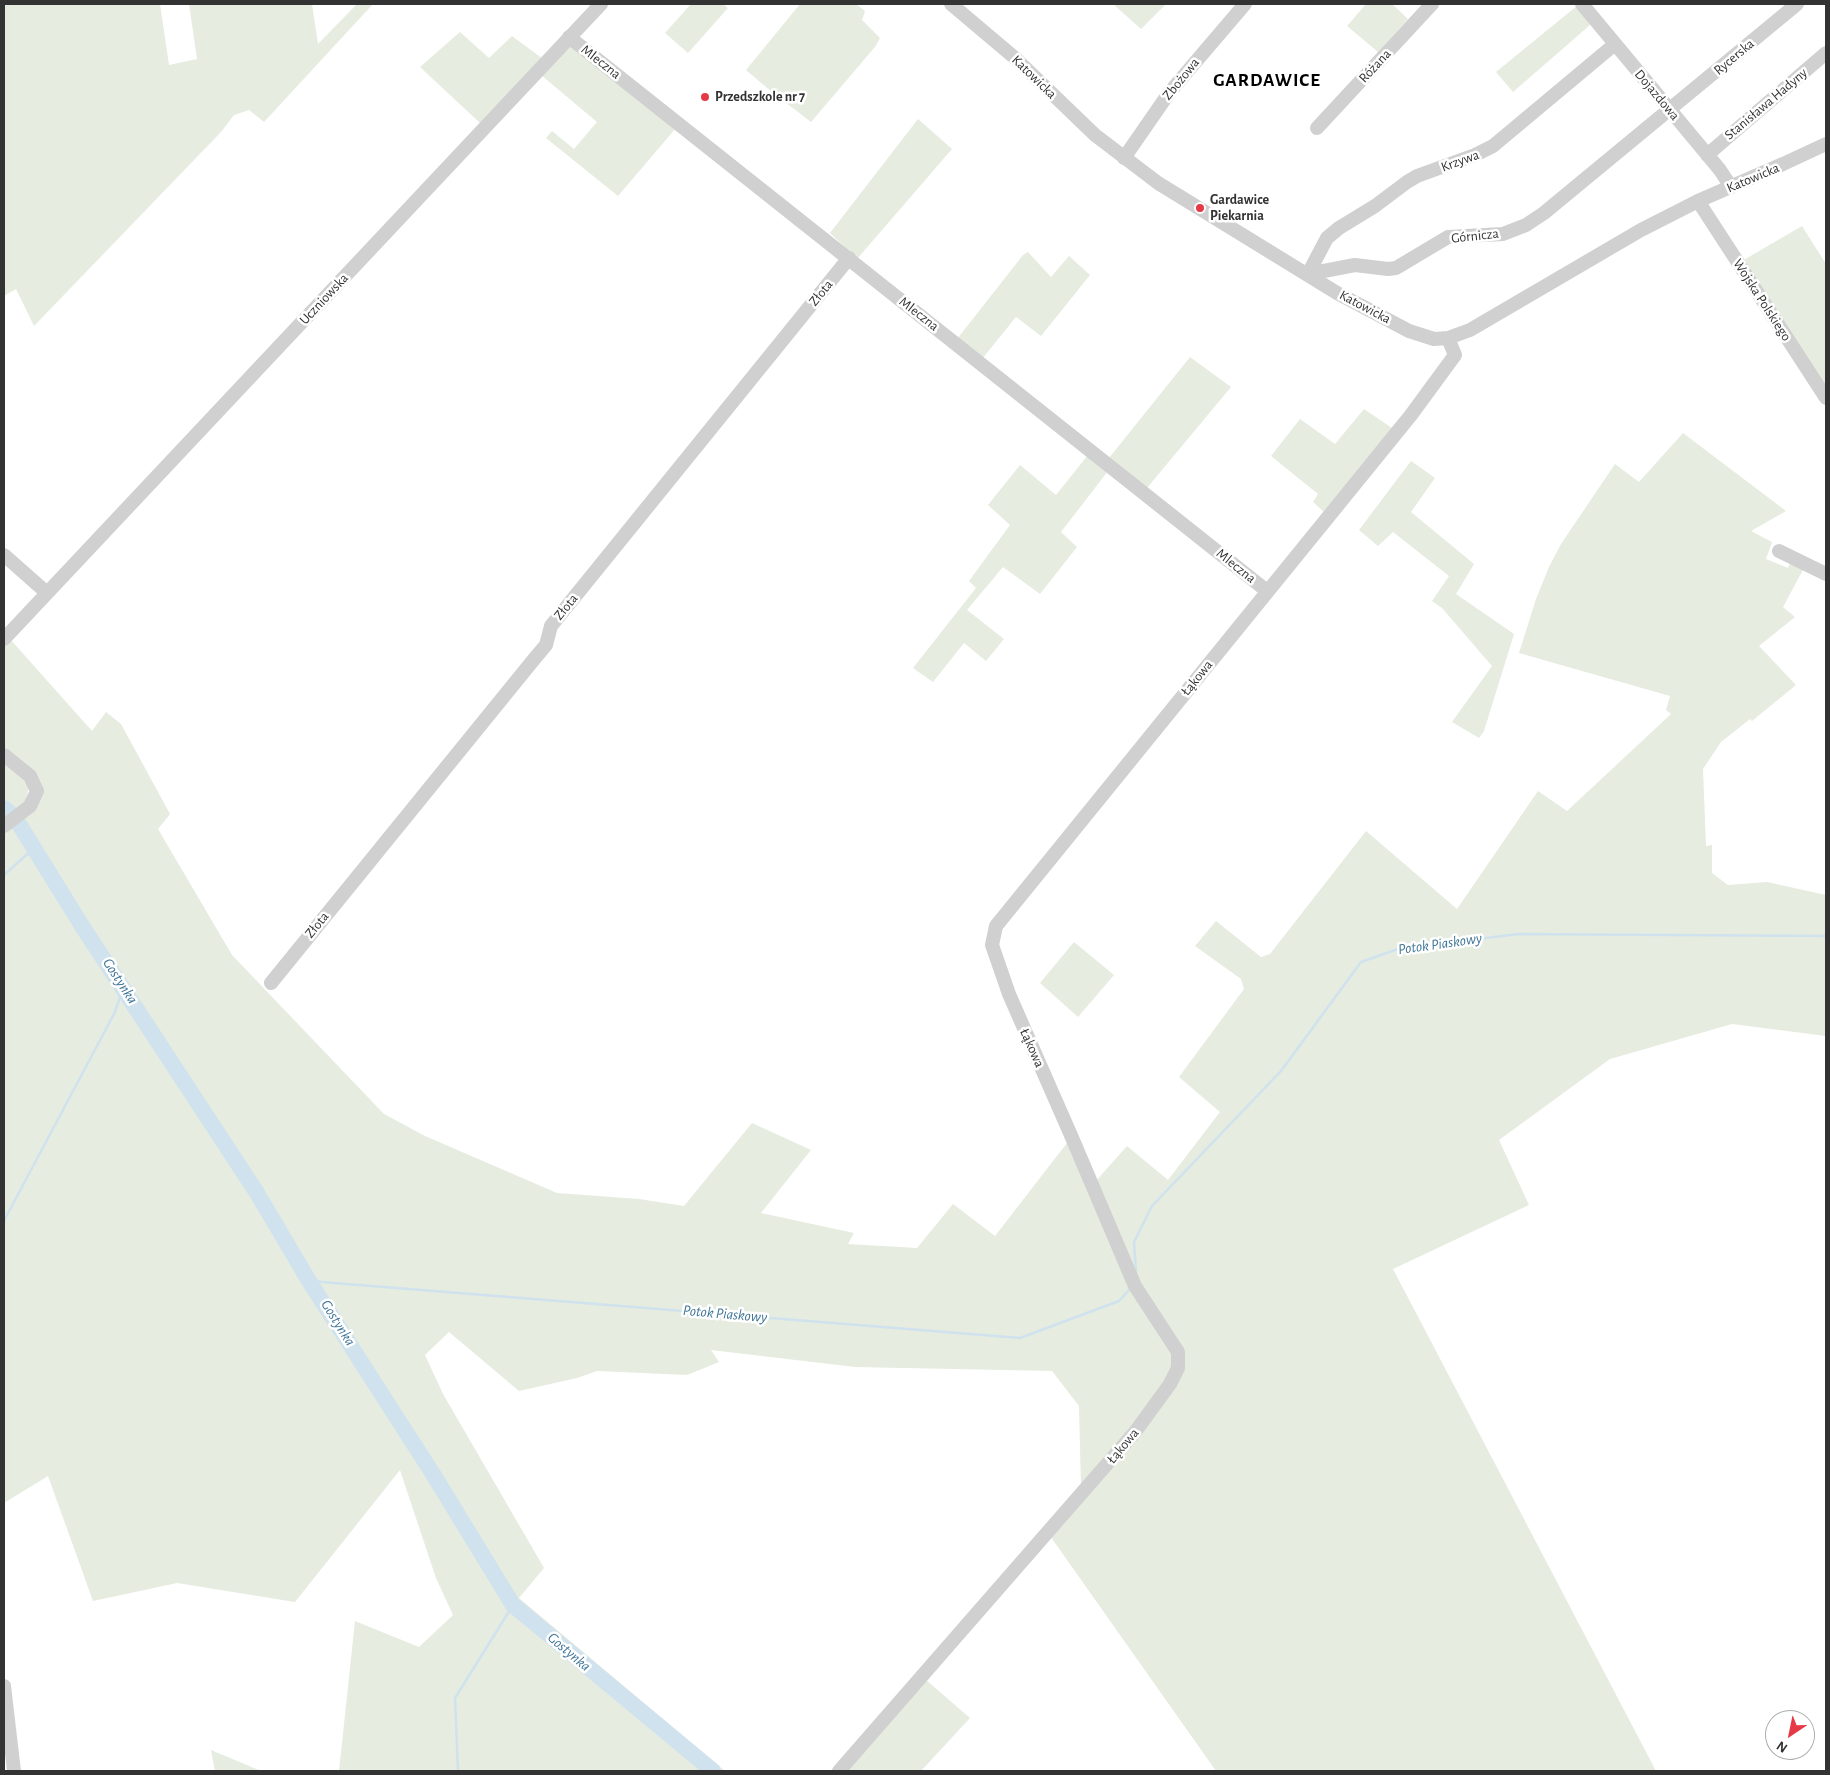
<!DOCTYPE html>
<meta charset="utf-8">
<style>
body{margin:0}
#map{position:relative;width:1830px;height:1775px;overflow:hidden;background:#fff;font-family:"Alegreya Sans",sans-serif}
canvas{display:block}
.frame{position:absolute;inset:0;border:5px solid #333;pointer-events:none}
.north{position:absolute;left:1765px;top:1710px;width:50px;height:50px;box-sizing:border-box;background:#fff;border:1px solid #adadad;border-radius:50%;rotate:214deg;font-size:14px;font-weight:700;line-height:20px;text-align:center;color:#333}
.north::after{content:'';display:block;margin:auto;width:18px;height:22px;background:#e63946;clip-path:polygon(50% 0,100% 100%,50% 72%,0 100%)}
</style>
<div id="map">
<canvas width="1830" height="1775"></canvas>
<div class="frame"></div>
<div class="north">N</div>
</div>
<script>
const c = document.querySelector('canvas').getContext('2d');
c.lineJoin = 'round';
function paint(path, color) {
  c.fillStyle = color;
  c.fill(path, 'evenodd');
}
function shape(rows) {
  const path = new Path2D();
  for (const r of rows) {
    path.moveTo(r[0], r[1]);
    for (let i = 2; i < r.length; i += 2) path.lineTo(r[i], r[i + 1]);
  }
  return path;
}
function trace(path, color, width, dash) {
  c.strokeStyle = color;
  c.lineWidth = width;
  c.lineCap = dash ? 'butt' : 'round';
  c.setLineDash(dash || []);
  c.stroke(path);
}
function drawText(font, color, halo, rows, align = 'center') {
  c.font = font + ' "Alegreya Sans",sans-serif';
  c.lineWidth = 5;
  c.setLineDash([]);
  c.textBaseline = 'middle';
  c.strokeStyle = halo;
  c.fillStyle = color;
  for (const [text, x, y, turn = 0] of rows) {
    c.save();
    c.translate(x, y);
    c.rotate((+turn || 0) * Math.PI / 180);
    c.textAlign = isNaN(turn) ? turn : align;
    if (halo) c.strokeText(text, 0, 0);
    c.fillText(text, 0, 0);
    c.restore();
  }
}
paint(shape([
 [4,4,160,4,169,65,197,59,189,4,312,4,318,44,357,4,373,4,264,122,249,110,234,115,221,132,34,326,16,289,4,296],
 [691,4,723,4,728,8,688,53,665,33],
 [800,4,856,4,865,11,862,20,880,38,875,47,811,122,772,92,746,70],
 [1113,4,1166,4,1141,29],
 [1366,4,1392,4,1408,19,1378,52,1347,26],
 [1578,5,1590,25,1513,92,1496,72],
 [460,32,489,58,512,36,543,59,480,123,420,67],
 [571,46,676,128,618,196,546,138,552,131,574,149,597,122,541,75],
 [918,119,952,149,857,259,830,233],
 [1802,226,1826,264,1826,383,1824,384,1742,261],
 [1028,252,1051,277,1069,256,1090,275,1041,336,1016,317,982,359,957,339,1023,255],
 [1190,357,1231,387,1147,488,1109,458],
 [1364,409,1395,430,1324,512,1313,502,1318,494,1271,456,1300,419,1335,444],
 [1683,433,1786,511,1751,531,1772,542,1766,559,1788,568,1791,561,1804,568,1783,607,1795,617,1759,646,1796,685,1752,721,1750,719,1721,742,1703,769,1706,846,1712,845,1712,873,1728,885,1767,882,1826,895,1826,1036,1732,1024,1610,1059,1499,1140,1529,1205,1393,1269,1656,1771,1216,1771,1048,1533,1081,1487,1079,1406,1052,1371,855,1367,711,1350,719,1362,687,1375,597,1371,577,1378,519,1391,449,1332,425,1355,443,1394,544,1568,519,1598,725,1771,339,1771,355,1621,419,1647,453,1615,436,1578,400,1470,295,1602,177,1583,93,1601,48,1476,4,1503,4,832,24,816,41,799,36,781,4,750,4,645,10,639,92,731,106,712,121,724,170,814,158,829,232,955,384,1114,425,1136,557,1193,639,1199,684,1206,752,1123,811,1150,761,1213,854,1233,848,1244,917,1248,953,1204,995,1236,1067,1143,1088,1190,1127,1146,1168,1180,1220,1112,1179,1077,1244,989,1241,979,1195,946,1216,921,1261,957,1270,954,1366,831,1457,909,1538,791,1567,811,1671,714,1666,710,1670,696,1519,653,1536,599,1549,567,1561,544,1615,464,1639,482],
 [1088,455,1108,471,1061,532,1077,547,1040,594,1003,567,967,610,1004,639,986,661,964,643,933,682,913,668,976,588,969,581,1010,525,988,505,1020,465,1056,495],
 [1411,461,1435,478,1411,512,1474,564,1456,594,1514,634,1484,731,1479,738,1452,722,1492,666,1442,608,1432,601,1449,576,1393,532,1378,546,1359,530],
 [4,760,21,773,29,787,25,802,4,818],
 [1074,942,1114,975,1078,1017,1040,983],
 [925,1679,970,1718,921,1771,845,1771],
 [211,1750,261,1771,215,1771]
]), '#e6ecdf');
trace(shape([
 [4,875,33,849],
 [6,1217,114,1014,123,989],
 [4,1222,5,1219],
 [1136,1273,1134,1242,1152,1206,1281,1071,1361,962,1398,949,1518,934,1826,936],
 [309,1281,1020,1338,1119,1301,1130,1289],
 [458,1771,455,1698,513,1605]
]), '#cfe2ee', 2.5);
trace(shape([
 [4,808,9,812],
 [19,824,82,926,257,1193,309,1281,433,1474,513,1605,713,1771]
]), '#cfe2ee', 16);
trace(shape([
 [951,4,1015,58,1095,135,1158,183,1337,293,1409,331,1434,339,1448,338,1470,330,1641,230,1698,201,1783,164,1826,144],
 [1582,4,1720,170,1731,187],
 [569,37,1267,591],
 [1317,128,1432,4],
 [1707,155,1826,53],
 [1124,158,1169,93,1245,4],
 [1698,201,1826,398],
 [1308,274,1355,265,1388,269,1396,268,1448,237,1503,234,1526,225,1544,213,1797,4],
 [1308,274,1327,238,1339,228,1375,206,1407,182,1417,176,1475,155,1493,146,1615,44],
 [1779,551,1826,574],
 [4,555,47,593],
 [4,639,601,4],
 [4,755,30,776,37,791,30,806,4,826],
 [271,983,535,658,546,645,551,626,849,258],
 [4,1686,14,1771],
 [839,1771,1135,1432,1170,1384,1178,1368,1178,1352,1135,1286,1073,1140,1009,994,992,945,996,926,1411,415,1455,355,1448,338]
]), '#d0d0d0', 14);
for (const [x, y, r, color] of [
 [705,97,5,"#e63946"],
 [1200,208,5,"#e63946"]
]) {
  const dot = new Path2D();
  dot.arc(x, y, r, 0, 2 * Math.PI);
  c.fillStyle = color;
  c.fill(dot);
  trace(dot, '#fff', 2);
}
drawText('14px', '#333', '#fff', [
 ["Rycerska",1734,57,-40],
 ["Mleczna",601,62,38],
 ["Różana",1375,66,-47],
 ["Katowicka",1034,77,44],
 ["Zbożowa",1181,79,-51],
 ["Dojazdowa",1657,95,50],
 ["Stanisława Hadyny",1766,104,-40],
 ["Krzywa",1460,161,-20],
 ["Katowicka",1753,178,-23],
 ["Górnicza",1475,236,-6],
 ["Złota",821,293,-51],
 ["Uczniowska",324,299,-47],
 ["Wojska Polskiego",1762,300,57],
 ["Katowicka",1365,307,28],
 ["Mleczna",919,314,38],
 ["Mleczna",1236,566,39],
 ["Złota",566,607,-51],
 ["Łąkowa",1197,678,-51],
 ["Złota",317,925,-51],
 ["Łąkowa",1032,1048,66],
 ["Łąkowa",1123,1446,-50]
]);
drawText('bold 14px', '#333', '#fff', [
 ["Przedszkole nr 7",715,97],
 ["Gardawice",1210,200],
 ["Piekarnia",1210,216]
], 'left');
drawText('italic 15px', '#3f7597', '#fff', [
 ["Potok Piaskowy",1440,944,-8],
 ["Gostynka",120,981,57],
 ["Potok Piaskowy",725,1314,5],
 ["Gostynka",338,1323,58],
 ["Gostynka",569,1652,40]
]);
c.letterSpacing = '1px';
drawText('bold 19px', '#000', '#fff', [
 ["GARDAWICE",1267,80]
]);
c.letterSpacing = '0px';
</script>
